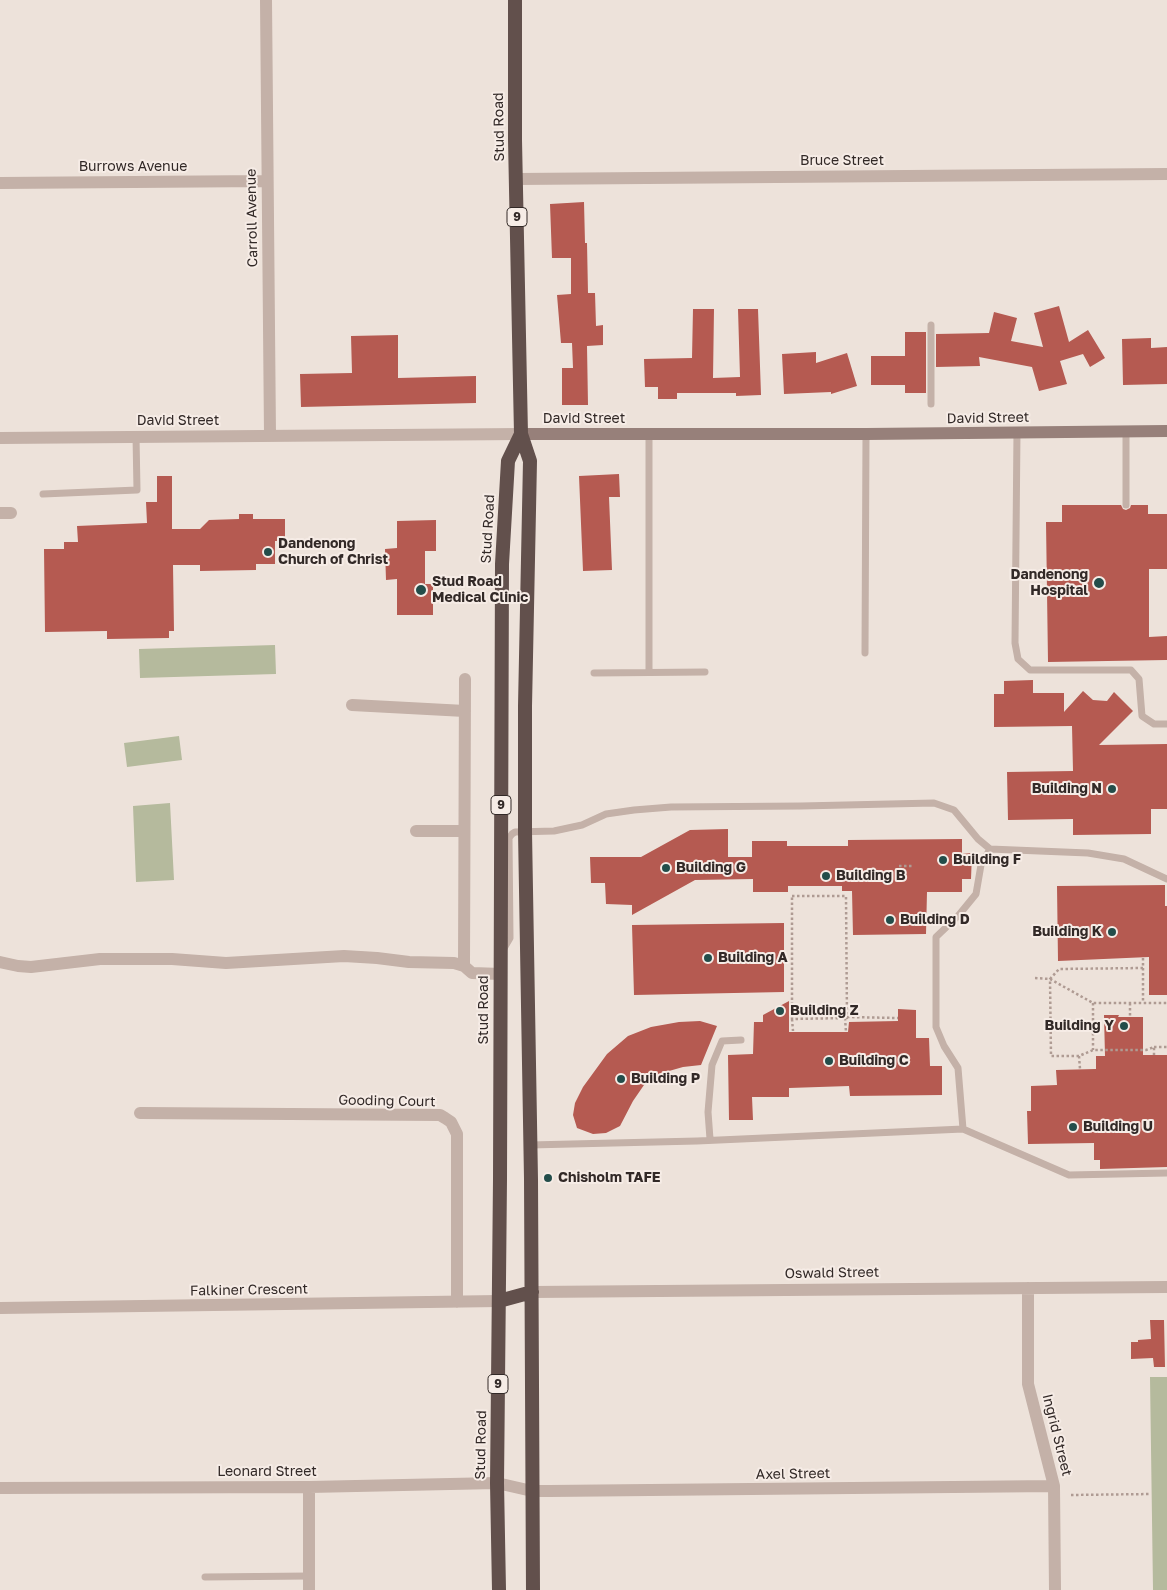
<!DOCTYPE html>
<style>
body{margin:0}
canvas{display:block;background:#ede2da}
</style>
<canvas width="1167" height="1590"></canvas>
<script>
const c = document.querySelector('canvas').getContext('2d');
c.lineJoin = 'round';
function paint(path, color) {
  c.fillStyle = color;
  c.fill(path, 'evenodd');
}
function shape(rows) {
  const path = new Path2D();
  for (const r of rows) {
    path.moveTo(r[0], r[1]);
    for (let i = 2; i < r.length; i += 2) path.lineTo(r[i], r[i + 1]);
  }
  return path;
}
function trace(path, color, width, dash) {
  c.strokeStyle = color;
  c.lineWidth = width;
  c.lineCap = dash ? 'butt' : 'round';
  c.setLineDash(dash || []);
  c.stroke(path);
}
function drawText(font, color, halo, rows, align = 'center') {
  c.font = font + ' "Golos Text",sans-serif';
  c.lineWidth = 4;
  c.setLineDash([]);
  c.textBaseline = 'middle';
  c.strokeStyle = halo;
  c.fillStyle = color;
  for (const [text, x, y, turn = 0] of rows) {
    c.save();
    c.translate(x, y);
    c.rotate((+turn || 0) * Math.PI / 180);
    c.textAlign = isNaN(turn) ? turn : align;
    if (halo) c.strokeText(text, 0, 0);
    c.fillText(text, 0, 0);
    c.restore();
  }
}
paint(shape([
 [275,645,276,674,140,678,139,649],
 [179,736,182,760,127,767,124,743],
 [170,803,174,880,136,882,133,806],
 [1150,1377,1167,1377,1167,1590,1153,1590]
]), '#b5ba9d');
paint(shape([
 [584,202,585,243,587,243,588,293,595,293,596,326,603,325,603,345,587,346,588,405,562,405,562,368,573,368,572,343,561,343,557,295,571,294,571,258,552,258,550,204],
 [1059,306,1069,342,1088,330,1105,358,1090,367,1083,354,1060,361,1067,384,1039,391,1032,367,979,357,980,366,936,367,936,334,989,333,994,312,1017,318,1011,341,1043,347,1034,313],
 [693,309,714,309,713,378,740,377,738,309,758,309,761,395,736,396,736,393,677,393,677,399,658,399,658,387,645,387,644,359,692,358],
 [905,332,926,332,926,393,905,393,905,385,871,385,871,356,905,356],
 [398,335,398,378,476,376,476,403,301,407,300,374,352,373,351,336],
 [1151,338,1151,348,1167,347,1167,384,1123,385,1122,339],
 [816,352,816,363,847,353,857,386,831,394,831,392,784,394,782,354],
 [619,474,620,497,609,497,612,570,583,571,579,476],
 [157,476,172,476,172,529,200,529,209,520,239,519,239,514,253,514,253,519,285,519,285,541,275,541,275,564,256,564,256,570,200,571,200,565,173,565,174,631,169,631,169,638,107,639,107,631,45,632,44,549,64,549,64,542,78,542,77,526,147,523,146,502,157,502],
 [1062,505,1121,505,1123,509,1126,510,1130,508,1131,505,1148,505,1148,514,1167,514,1167,569,1149,569,1149,637,1167,636,1167,660,1048,662,1046,522,1062,522],
 [436,520,436,551,425,551,425,584,433,584,433,615,397,615,397,579,386,580,385,549,397,548,397,521],
 [1033,680,1033,693,1064,693,1064,712,1083,691,1093,700,1107,701,1114,692,1133,711,1099,745,1167,744,1167,809,1151,809,1151,834,1073,835,1073,819,1008,820,1007,772,1073,771,1072,726,994,727,994,694,1004,694,1004,681],
 [728,829,728,857,752,857,752,841,787,841,787,846,848,846,848,840,962,839,962,854,972,853,971,879,962,879,962,892,927,892,926,934,853,935,852,891,842,891,842,886,788,886,788,892,753,892,753,879,695,880,632,915,632,905,606,904,605,883,591,883,590,857,641,857,690,830],
 [1165,885,1165,906,1167,906,1167,995,1149,995,1149,957,1058,961,1057,886],
 [784,923,784,992,634,995,632,925],
 [789,1001,789,1032,848,1032,849,1022,898,1021,898,1009,916,1010,916,1038,929,1038,930,1066,942,1066,942,1095,850,1096,849,1086,789,1088,789,1097,752,1097,753,1120,729,1120,728,1055,753,1054,754,1022,763,1022,763,1015],
 [1104,1015,1119,1015,1118,1017,1143,1017,1143,1055,1167,1055,1167,1167,1100,1169,1100,1160,1094,1160,1094,1143,1028,1144,1027,1111,1031,1111,1031,1086,1057,1085,1056,1070,1096,1069,1096,1056,1105,1056],
 [700,1021,717,1026,701,1065,683,1067,662,1073,644,1085,633,1101,620,1126,606,1133,593,1134,577,1128,573,1115,575,1103,583,1087,607,1054,628,1036,651,1027,679,1022],
 [1150,1320,1164,1320,1165,1367,1154,1367,1153,1358,1131,1359,1131,1342,1138,1342,1138,1340,1151,1339]
]), '#b55a51');
trace(shape([
 [899,866,913,866],
 [792,896,846,896,847,1018,792,1019,792,896],
 [1143,958,1143,1003],
 [1143,968,1059,969,1050,979,1051,1056,1079,1056,1093,1050,1146,1050,1154,1047,1154,1055],
 [1035,978,1050,979,1093,1003,1167,1003],
 [1093,1003,1093,1050],
 [1130,1003,1130,1017],
 [847,1017,898,1018],
 [845,1018,846,1032],
 [792,1019,793,1031],
 [1154,1047,1167,1047],
 [1079,1056,1080,1069],
 [1071,1495,1151,1494]
]), '#af9b93', 2.5, [2.5, 2.5]);
trace(shape([
 [931,325,931,404],
 [1126,431,1126,505],
 [1017,432,1015,643,1018,659,1030,670,1131,670,1139,679,1142,716,1154,724,1167,724],
 [649,435,649,672],
 [43,494,137,490,136,436],
 [865,653,866,434],
 [594,673,705,672],
 [503,950,510,938,509,838,512,834,515,832,554,831,582,825,606,814,634,810,671,807,801,806,934,803,954,810,978,839,990,849,1088,853,1124,859,1167,879],
 [963,1129,958,1068,944,1046,936,1027,936,937,958,916,976,894,981,865,990,849],
 [710,1139,708,1112,712,1065,722,1041,741,1040],
 [530,1145,697,1141,963,1129,1069,1175,1167,1173],
 [205,1577,309,1576]
]), '#c4b1a8', 7);
trace(shape([
 [266,0,270,435],
 [516,179,1167,174],
 [0,183,266,181],
 [0,438,521,434],
 [0,513,11,513],
 [352,705,465,711],
 [416,831,463,831],
 [0,962,18,966,31,967,100,959,172,959,226,963,344,956,377,958,409,962,454,963,464,966,472,973,501,974],
 [464,966,465,679],
 [140,1113,440,1115,445,1118,451,1122,457,1134,457,1302],
 [1028,1288,1028,1384,1054,1486,1055,1590],
 [532,1292,1167,1287],
 [0,1308,499,1301],
 [0,1488,309,1487,497,1483,532,1491,549,1491,1054,1486],
 [309,1590,309,1487]
]), '#c4b1a8', 12);
trace(shape([
 [521,434,866,434,1167,431]
]), '#97807a', 12);
trace(shape([
 [515,0,515,140,521,434,530,461,525,706,525,832,531,1179,533,1590],
 [499,1301,532,1292],
 [499,1590,497,1483,500,1179,502,564,508,461,521,434]
]), '#62504c', 14);
for (const [x, y, r, color] of [
 [268,552,5,"#234d4a"],
 [1099,583,6,"#234d4a"],
 [421,590,6,"#234d4a"],
 [1112,789,5,"#234d4a"],
 [943,860,5,"#234d4a"],
 [666,868,5,"#234d4a"],
 [826,876,5,"#234d4a"],
 [890,920,5,"#234d4a"],
 [1112,932,5,"#234d4a"],
 [708,958,5,"#234d4a"],
 [780,1011,5,"#234d4a"],
 [1124,1026,5,"#234d4a"],
 [829,1061,5,"#234d4a"],
 [621,1079,5,"#234d4a"],
 [1073,1127,5,"#234d4a"],
 [548,1178,5,"#234d4a"]
]) {
  const dot = new Path2D();
  dot.arc(x, y, r, 0, 2 * Math.PI);
  c.fillStyle = color;
  c.fill(dot);
  trace(dot, '#f6ece6', 2);
}
for (const [x, y, w] of [
 [517,217,20],
 [501,805,20],
 [498,1384,20]
]) {
  const box = new Path2D();
  box.roundRect(x - w / 2, y - 9.5, w, 19, 4);
  c.fillStyle = '#f6ece6';
  c.fill(box);
  trace(box, '#322927', 1);
}
drawText('bold 12px', '#322927', null, [
 ["9",517,217],
 ["9",501,805],
 ["9",498,1384]
]);
drawText('14px', '#322927', '#f6ece6', [
 ["Stud Road",499,127,-91],
 ["Bruce Street",842,161],
 ["Burrows Avenue",133,167],
 ["Carroll Avenue",252,218,-91],
 ["David Street",988,418,-1],
 ["David Street",584,419],
 ["David Street",178,421],
 ["Stud Road",488,529,-87],
 ["Stud Road",484,1010,-90],
 ["Gooding Court",387,1101,1],
 ["Oswald Street",832,1273,-1],
 ["Falkiner Crescent",249,1290,-1],
 ["Ingrid Street",1057,1435,76],
 ["Stud Road",481,1445,-89],
 ["Leonard Street",267,1472],
 ["Axel Street",793,1474,-1]
]);
drawText('bold 14px', '#322927', '#f6ece6', [
 ["Dandenong",278,544],
 ["Church of Christ",278,560],
 ["Dandenong",1088,575,"right"],
 ["Hospital",1088,591,"right"],
 ["Stud Road",432,582],
 ["Medical Clinic",432,598],
 ["Building N",1102,789,"right"],
 ["Building F",953,860],
 ["Building G",676,868],
 ["Building B",836,876],
 ["Building D",900,920],
 ["Building K",1102,932,"right"],
 ["Building A",718,958],
 ["Building Z",790,1011],
 ["Building Y",1114,1026,"right"],
 ["Building C",839,1061],
 ["Building P",631,1079],
 ["Building U",1083,1127],
 ["Chisholm TAFE",558,1178]
], 'left');
</script>
